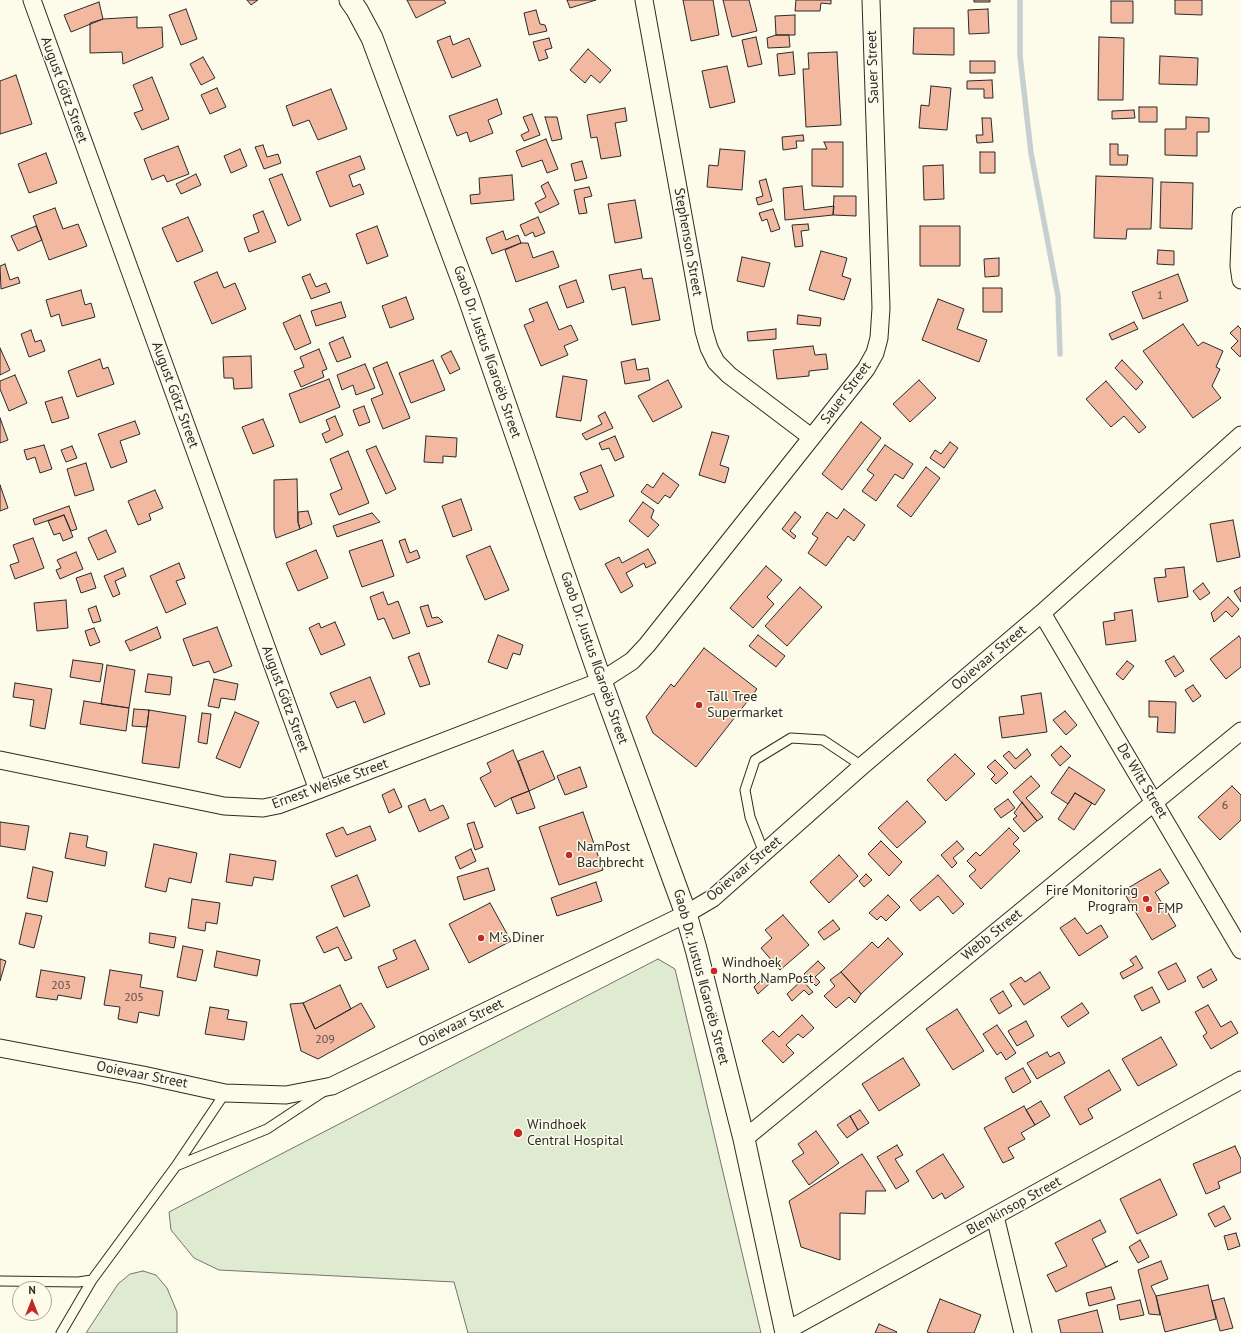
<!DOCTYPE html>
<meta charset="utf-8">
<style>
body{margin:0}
#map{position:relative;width:1241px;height:1333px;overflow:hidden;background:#fdfbea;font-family:"PT Sans",sans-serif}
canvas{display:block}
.north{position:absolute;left:12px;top:1281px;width:40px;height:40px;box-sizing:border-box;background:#fdfbea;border:1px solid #a9a89e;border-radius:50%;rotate:0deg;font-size:11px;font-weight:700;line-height:16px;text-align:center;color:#2b2b2b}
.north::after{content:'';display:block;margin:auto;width:14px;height:18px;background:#c62828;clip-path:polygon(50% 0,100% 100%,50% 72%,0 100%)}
</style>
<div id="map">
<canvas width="1241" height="1333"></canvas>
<div class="north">N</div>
</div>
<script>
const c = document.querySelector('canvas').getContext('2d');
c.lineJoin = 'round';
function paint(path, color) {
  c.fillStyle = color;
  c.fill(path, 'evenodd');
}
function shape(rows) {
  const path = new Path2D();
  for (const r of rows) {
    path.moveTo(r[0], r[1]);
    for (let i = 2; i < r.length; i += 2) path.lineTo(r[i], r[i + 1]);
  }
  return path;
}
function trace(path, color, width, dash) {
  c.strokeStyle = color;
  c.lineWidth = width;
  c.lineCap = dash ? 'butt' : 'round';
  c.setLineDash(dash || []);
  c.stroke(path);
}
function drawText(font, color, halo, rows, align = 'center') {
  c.font = font + ' "PT Sans",sans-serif';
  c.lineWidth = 3;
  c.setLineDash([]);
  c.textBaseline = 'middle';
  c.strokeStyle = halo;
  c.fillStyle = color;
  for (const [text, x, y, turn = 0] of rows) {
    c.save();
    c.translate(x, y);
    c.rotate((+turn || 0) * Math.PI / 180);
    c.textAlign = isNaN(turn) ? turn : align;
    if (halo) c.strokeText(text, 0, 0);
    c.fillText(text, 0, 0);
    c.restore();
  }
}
const green = shape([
 [658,959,675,969,761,1333,468,1333,454,1282,219,1270,194,1258,171,1230,169,1212,658,959],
 [143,1271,156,1275,167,1288,177,1312,177,1333,86,1333,118,1284,130,1274,143,1271]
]);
paint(green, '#deebd1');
trace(green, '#74746e', 1);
trace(shape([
 [1020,0,1020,56,1031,153,1058,296,1060,354]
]), '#c7d0d0', 5.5);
const building = shape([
 [247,0,258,0,251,5,247,0],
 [407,0,444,0,446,3,416,18,407,0],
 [567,0,596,0,570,8,567,0],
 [683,0,713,0,719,35,691,41,683,0],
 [723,0,749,0,757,31,732,37,723,0],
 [796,0,831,0,831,4,821,3,820,11,795,11,796,0],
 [974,0,990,0,990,2,974,2,974,0],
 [1175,0,1202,0,1202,15,1175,14,1175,0],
 [1111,1,1133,1,1133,23,1111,23,1111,1],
 [99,2,103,19,71,32,64,15,99,2],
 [186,9,197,39,181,45,169,15,186,9],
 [988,9,989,33,969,34,968,10,988,9],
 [536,10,540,24,545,25,547,31,529,35,524,13,536,10],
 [795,15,795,35,776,35,775,16,795,15],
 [137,17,137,28,162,27,163,47,123,64,122,52,90,53,90,23,103,19,137,17],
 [914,28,954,28,954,55,913,54,914,28],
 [776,35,789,35,790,47,768,48,767,38,776,35],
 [450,36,453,45,469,38,481,66,452,78,437,41,450,36],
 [756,37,762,64,748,67,742,40,756,37],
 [1099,37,1124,38,1123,100,1098,100,1099,37],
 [549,38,552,48,545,50,548,58,539,61,533,42,549,38],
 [588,49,611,70,600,83,591,75,585,83,570,70,588,49],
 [793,52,795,74,779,76,777,54,793,52],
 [837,52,841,125,806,127,803,69,809,69,808,53,837,52],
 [1160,56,1198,58,1197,85,1159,84,1160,56],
 [203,57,215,78,201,85,190,64,203,57],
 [970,61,995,61,995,73,970,73,970,61],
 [727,66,735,102,710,108,702,71,727,66],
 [16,75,32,124,0,134,0,81,16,75],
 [152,77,169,119,142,130,134,113,143,110,133,85,152,77],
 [992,80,993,98,984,98,984,89,967,89,967,81,992,80],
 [931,86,951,88,947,130,919,128,921,105,929,106,931,86],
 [217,88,226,107,210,114,201,95,217,88],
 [331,89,347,129,318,140,309,120,293,126,286,106,331,89],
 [497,99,502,114,488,120,493,133,470,142,467,132,457,136,449,116,497,99],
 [1139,107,1157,107,1157,122,1139,122,1139,107],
 [625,108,627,121,615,123,621,156,601,159,597,137,591,138,587,115,625,108],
 [1134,110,1135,118,1112,119,1112,111,1134,110],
 [532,114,540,135,524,141,521,135,529,131,523,117,532,114],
 [545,117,557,117,562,139,552,141,545,117],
 [1186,117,1209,118,1209,132,1197,132,1197,156,1165,155,1165,129,1186,129,1186,117],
 [982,118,991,118,993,142,977,143,976,135,983,135,982,118],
 [803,135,804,141,796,141,797,148,783,150,782,137,803,135],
 [546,139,558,169,547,173,542,160,522,167,516,151,546,139],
 [824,142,843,142,843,187,812,186,812,149,827,149,824,142],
 [1110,144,1118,144,1118,155,1128,155,1127,165,1110,165,1110,144],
 [263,145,267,157,278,154,281,163,264,169,255,147,263,145],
 [178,146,189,174,167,182,164,175,152,180,144,159,178,146],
 [240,149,247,166,231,173,224,156,240,149],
 [720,149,745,151,742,190,707,187,709,165,718,166,720,149],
 [980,152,995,152,995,173,980,173,980,152],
 [46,153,57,183,29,193,18,164,46,153],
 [360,156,365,169,349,175,353,187,360,184,364,194,330,207,316,172,360,156],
 [582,161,587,178,575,181,571,164,582,161],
 [943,165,944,199,924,200,923,166,943,165],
 [196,174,201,185,181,194,176,184,196,174],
 [282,174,301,220,288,226,269,179,282,174],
 [512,175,514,200,471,204,470,195,480,194,479,178,512,175],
 [1096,176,1153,178,1151,229,1127,229,1126,239,1094,238,1096,176],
 [766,179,772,201,758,205,756,198,763,196,759,181,766,179],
 [548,182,559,204,540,213,535,203,546,197,541,186,548,182],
 [1161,182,1193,183,1192,229,1160,228,1161,182],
 [802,186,804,210,834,206,833,215,785,220,783,188,802,186],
 [589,187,592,196,584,198,587,213,579,214,574,190,589,187],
 [834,196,856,196,856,216,833,215,834,196],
 [635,200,642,238,615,243,608,204,635,200],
 [55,208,63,229,78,224,87,246,49,260,33,216,55,208],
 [773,209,780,229,771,232,767,219,762,221,759,213,773,209],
 [263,211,276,242,249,252,244,238,259,232,253,215,263,211],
 [188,217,203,251,177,262,162,228,188,217],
 [538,217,545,233,535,237,533,232,525,236,520,225,538,217],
 [808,224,809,230,801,231,803,246,795,247,792,225,808,224],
 [36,226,42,240,18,251,11,236,36,226],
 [377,226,388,256,367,264,356,234,377,226],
 [920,226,960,226,960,266,920,266,920,226],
 [503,231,506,240,518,235,521,243,492,254,486,238,503,231],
 [521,243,528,243,533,258,553,251,559,267,516,282,505,250,521,243],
 [1158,250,1174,251,1174,265,1157,264,1158,250],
 [821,251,847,258,842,276,851,279,844,300,809,290,821,251],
 [742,257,770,263,764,287,737,281,742,257],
 [999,258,999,276,985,277,984,259,999,258],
 [5,264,10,280,18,277,20,283,1,289,0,266,5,264],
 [641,269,643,279,652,278,660,320,632,325,625,287,612,290,609,275,641,269],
 [217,272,224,288,235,283,246,309,212,324,194,282,217,272],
 [310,274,316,287,326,283,330,292,311,299,302,277,310,274],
 [1178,274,1188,301,1143,319,1132,292,1178,274],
 [576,280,584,302,567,308,559,286,576,280],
 [983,288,1002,288,1002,312,983,312,983,288],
 [81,290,85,305,91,303,95,317,62,326,59,314,51,317,46,300,81,290],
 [406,297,414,319,390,328,382,306,406,297],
 [938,299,964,309,957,329,987,340,979,362,922,340,938,299],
 [341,302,346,317,316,326,311,311,341,302],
 [547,302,559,330,571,325,578,340,564,346,568,355,541,366,524,325,534,321,529,309,547,302],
 [300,315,311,343,295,350,283,323,300,315],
 [798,315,821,318,820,326,797,324,798,315],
 [1134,322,1138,329,1112,340,1109,334,1134,322],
 [1183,324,1198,346,1203,342,1223,351,1216,367,1220,369,1212,386,1221,398,1193,418,1143,351,1183,324],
 [1238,326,1241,329,1241,355,1240,357,1231,348,1238,341,1230,333,1238,326],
 [776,329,776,339,748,341,747,332,776,329],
 [31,330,35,342,41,340,45,351,29,357,21,334,31,330],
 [343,337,351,357,337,362,329,343,343,337],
 [813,346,815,355,826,354,828,369,809,371,809,376,777,379,773,350,813,346],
 [0,348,10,370,0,375,0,348],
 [319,349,327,369,322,371,324,377,301,387,294,371,304,367,300,357,319,349],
 [451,351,460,369,450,374,441,356,451,351],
 [251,356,252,388,234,389,233,378,224,378,223,357,251,356],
 [100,359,103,369,108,367,114,384,77,397,68,371,100,359],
 [635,359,637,370,648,368,650,380,625,384,621,362,635,359],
 [433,360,445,390,411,403,399,373,433,360],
 [1122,360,1143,382,1136,390,1115,368,1122,360],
 [387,362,410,418,383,429,371,399,383,394,373,368,387,362],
 [365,364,375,388,356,395,353,385,342,390,337,375,365,364],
 [15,375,27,403,9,411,0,389,0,381,15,375],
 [563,376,587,380,581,421,556,417,563,376],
 [329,379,340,407,300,423,289,394,329,379],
 [668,380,682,407,653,422,638,396,668,380],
 [919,380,936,398,910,422,893,404,919,380],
 [1106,381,1146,427,1139,433,1124,416,1111,427,1086,399,1106,381],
 [62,397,69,418,52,423,45,402,62,397],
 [364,406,370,422,359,426,353,410,364,406],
 [605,412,613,428,586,440,582,434,602,424,598,416,605,412],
 [335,416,343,435,326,443,322,434,330,430,326,420,335,416],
 [0,418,8,440,0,443,0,418],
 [263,419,274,446,253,454,242,427,263,419],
 [135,421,140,434,120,441,127,462,111,468,98,434,135,421],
 [861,422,881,438,842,490,822,474,861,422],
 [712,432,729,436,720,465,729,468,725,483,699,475,712,432],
 [426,436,457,438,456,457,443,456,443,463,424,462,426,436],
 [615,436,624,457,615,461,609,448,602,450,599,443,615,436],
 [950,442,958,448,944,468,930,458,935,450,941,454,950,442],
 [44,445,52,469,40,473,35,457,27,460,24,450,44,445],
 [885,445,913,464,903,479,895,474,876,501,862,491,874,475,867,470,885,445],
 [72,446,77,458,66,462,61,450,72,446],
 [376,446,396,489,386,494,366,450,376,446],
 [348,451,369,503,339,515,330,494,342,489,330,459,348,451],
 [86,463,94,490,75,496,67,469,86,463],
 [601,465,614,496,580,510,574,497,588,492,580,473,601,465],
 [926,467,940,478,911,517,897,506,926,467],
 [663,473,679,485,670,498,665,495,658,504,641,492,647,484,653,488,663,473],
 [297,479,298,522,300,529,276,538,274,530,274,480,297,479],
 [0,485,8,508,0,511,0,485],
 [155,490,163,508,149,514,151,520,138,525,128,501,155,490],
 [461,499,472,530,453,537,442,506,461,499],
 [643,502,654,510,651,518,659,525,648,537,629,521,643,502],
 [69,506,77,529,71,531,64,515,35,525,33,519,69,506],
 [844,509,865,525,854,541,848,536,826,566,808,553,818,538,812,534,827,512,837,519,844,509],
 [308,511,312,524,300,529,298,522,298,512,308,511],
 [795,512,801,517,790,531,796,536,794,539,782,529,795,512],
 [372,513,380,522,337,537,333,526,372,513],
 [64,515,73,537,63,541,60,533,54,535,48,521,64,515],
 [1233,520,1240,557,1217,562,1210,524,1233,520],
 [106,530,116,552,98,560,88,538,106,530],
 [33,538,44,568,15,579,10,565,19,562,13,545,33,538],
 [405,539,410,553,417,550,420,558,407,563,399,541,405,539],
 [382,540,394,576,362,587,349,551,382,540],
 [490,546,509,590,485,600,466,556,490,546],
 [648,549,656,563,646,568,644,563,626,573,633,586,621,593,605,564,619,557,622,563,648,549],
 [316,550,328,578,298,591,286,563,316,550],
 [76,552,83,569,60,579,56,570,61,568,57,560,76,552],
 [179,563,185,578,176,581,186,604,166,613,150,576,179,563],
 [766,566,782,580,767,597,774,604,753,628,730,608,766,566],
 [1184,567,1188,597,1158,602,1154,578,1166,577,1165,569,1184,567],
 [123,568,126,576,115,581,120,594,113,597,104,576,123,568],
 [91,573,96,588,81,593,76,578,91,573],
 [1203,583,1210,593,1200,600,1193,591,1203,583],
 [800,587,822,607,787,646,765,626,800,587],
 [1241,587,1241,602,1234,591,1241,587],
 [383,592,388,605,398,601,410,633,393,639,384,618,378,620,370,597,383,592],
 [1228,597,1239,609,1232,617,1226,611,1214,622,1211,613,1228,597],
 [66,600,68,628,37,631,34,603,66,600],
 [428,605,432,618,438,617,443,622,427,627,420,607,428,605],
 [96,606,101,621,93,623,88,609,96,606],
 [1132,610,1136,641,1106,645,1103,622,1115,620,1114,613,1132,610],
 [335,622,345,645,321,655,309,628,319,623,321,628,335,622],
 [157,627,161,638,130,651,125,641,157,627],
 [217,627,232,666,214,673,209,661,193,666,183,639,217,627],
 [94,628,100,642,90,646,85,631,94,628],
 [498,635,523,645,520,655,513,653,507,669,488,662,498,635],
 [758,635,785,656,776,667,749,646,758,635],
 [1239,636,1241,639,1241,667,1226,679,1210,659,1239,636],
 [704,648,757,689,696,767,653,733,646,717,671,684,674,687,704,648],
 [419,653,430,684,420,687,408,657,419,653],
 [1174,656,1184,671,1175,677,1165,661,1174,656],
 [73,660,103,664,100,682,70,677,73,660],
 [1127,661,1134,666,1123,680,1116,674,1127,661],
 [107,665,135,670,129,708,101,704,107,665],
 [148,674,172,677,170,695,145,692,148,674],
 [370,677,385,714,364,723,355,701,337,708,330,693,370,677],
 [214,679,238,684,235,700,221,698,219,708,208,706,214,679],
 [15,683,52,689,45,729,30,726,34,700,13,697,15,683],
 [1193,685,1201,696,1193,702,1185,690,1193,685],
 [1041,693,1047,732,1002,738,999,717,1024,714,1021,696,1041,693],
 [84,701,129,708,126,731,80,724,84,701],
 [1149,701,1176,702,1175,733,1157,732,1158,717,1149,717,1149,701],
 [134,709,149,710,147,727,132,726,134,709],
 [149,710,186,716,179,768,142,763,149,710],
 [1065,711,1077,725,1066,735,1053,720,1065,711],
 [235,712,259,722,240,768,216,758,235,712],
 [202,713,211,714,207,744,198,742,202,713],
 [1061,746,1071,756,1060,766,1051,755,1061,746],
 [1027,749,1031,755,1015,769,1003,756,1009,751,1016,759,1027,749],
 [513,750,529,791,511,798,495,807,480,778,491,772,487,763,513,750],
 [543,751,555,779,529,791,518,761,543,751],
 [955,754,975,774,946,801,927,780,955,754],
 [995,760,1008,773,996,784,991,779,995,775,987,767,995,760],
 [580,767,587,787,565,795,557,776,580,767],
 [1069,767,1105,790,1095,805,1075,793,1068,804,1051,793,1069,767],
 [1031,776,1040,786,1026,798,1043,817,1037,821,1013,792,1031,776],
 [1232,786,1241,795,1241,820,1220,840,1198,817,1232,786],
 [394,789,402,807,389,813,382,795,394,789],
 [529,791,535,808,517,814,511,798,529,791],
 [1075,793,1092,803,1074,830,1058,819,1075,793],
 [425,799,430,811,443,805,449,818,419,832,408,806,425,799],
 [1008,799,1015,808,1001,818,994,809,1008,799],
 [907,801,926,822,897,848,878,828,907,801],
 [1022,802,1037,821,1024,832,1013,819,1017,816,1014,813,1022,802],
 [583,812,603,870,559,885,539,827,583,812],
 [0,822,29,826,25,850,0,846,0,822],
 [474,822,483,847,475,850,467,824,474,822],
 [370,826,376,840,336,857,326,834,343,827,347,835,370,826],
 [1009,828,1019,838,1013,844,1020,851,981,889,969,876,976,870,967,861,976,852,980,856,1009,828],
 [70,833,88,836,86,847,107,852,105,866,65,858,70,833],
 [881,841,902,862,889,876,868,854,881,841],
 [957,841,964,849,953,858,957,863,952,868,941,855,957,841],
 [154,844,197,853,191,883,169,878,166,892,145,887,154,844],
 [471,849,476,861,460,869,455,857,471,849],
 [230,854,276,861,273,880,254,877,252,886,226,882,230,854],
 [839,855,858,876,829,903,810,882,839,855],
 [33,867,53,872,47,902,27,898,33,867],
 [488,868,495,890,464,900,457,877,488,868],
 [1160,869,1169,883,1155,892,1176,926,1152,940,1123,891,1160,869],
 [866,874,872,880,864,887,859,881,866,874],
 [357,875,370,906,344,917,331,886,357,875],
 [938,875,964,904,953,914,938,896,920,911,910,900,938,875],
 [596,882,602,901,557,916,551,898,596,882],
 [888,895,900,907,886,921,881,916,877,920,869,913,888,895],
 [192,899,220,903,217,924,206,922,205,931,188,928,192,899],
 [490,903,511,941,469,963,449,924,490,903],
 [26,913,42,916,34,948,19,944,26,913],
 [783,915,809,945,780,970,761,948,772,938,765,930,783,915],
 [1075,918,1087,934,1101,925,1108,937,1079,956,1060,928,1075,918],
 [833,920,840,929,824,940,818,932,833,920],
 [337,927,352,958,345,961,338,947,324,953,316,937,337,927],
 [150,933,176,937,174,948,149,943,150,933],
 [888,938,903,954,861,994,841,972,872,942,878,948,888,938],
 [415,940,429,969,387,988,378,967,397,959,393,950,415,940],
 [183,946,203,950,196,981,177,977,183,946],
 [217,951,260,960,257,976,214,967,217,951],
 [1136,956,1143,968,1123,979,1120,973,1134,965,1130,960,1136,956],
 [0,959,6,961,0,981,0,959],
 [818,961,825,968,815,977,820,982,816,986,804,974,818,961],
 [1176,963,1186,981,1168,990,1158,972,1176,963],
 [1211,969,1217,980,1203,988,1197,977,1211,969],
 [41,970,85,977,81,999,58,995,57,1000,36,997,41,970],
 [110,970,142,975,140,987,163,991,159,1016,139,1012,137,1023,118,1019,120,1007,104,1005,110,970],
 [841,972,861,994,855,1003,849,997,836,1008,824,996,835,986,830,980,841,972],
 [1040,972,1050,988,1024,1005,1010,984,1021,977,1025,982,1040,972],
 [764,977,770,983,758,994,754,987,764,977],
 [802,980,813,992,809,995,804,990,792,1001,787,994,802,980],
 [340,985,351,1009,315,1029,303,1003,340,985],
 [1152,987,1160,1002,1142,1011,1134,996,1152,987],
 [1003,991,1012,1006,999,1014,990,999,1003,991],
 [303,1003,315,1029,361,1003,375,1027,318,1059,301,1051,290,1004,303,1003],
 [1082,1003,1089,1013,1068,1027,1061,1017,1082,1003],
 [1208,1005,1221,1027,1231,1021,1238,1033,1211,1049,1203,1036,1207,1033,1195,1012,1208,1005],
 [210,1007,229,1010,227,1019,247,1022,244,1040,205,1034,210,1007],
 [957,1009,984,1051,953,1070,926,1029,957,1009],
 [802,1015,814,1028,803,1038,798,1034,786,1045,794,1053,783,1063,762,1041,773,1031,779,1037,802,1015],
 [1026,1021,1034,1036,1017,1046,1008,1031,1026,1021],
 [997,1025,1016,1053,1006,1060,1001,1052,997,1055,983,1034,997,1025],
 [1161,1037,1177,1065,1138,1086,1122,1059,1161,1037],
 [1047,1052,1050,1057,1059,1052,1065,1063,1037,1079,1027,1063,1047,1052],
 [903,1058,920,1085,879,1111,862,1084,903,1058],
 [1023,1068,1031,1082,1013,1093,1005,1078,1023,1068],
 [1109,1070,1121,1090,1088,1109,1093,1118,1080,1125,1064,1097,1109,1070],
 [1041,1101,1050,1116,1035,1125,1026,1110,1041,1101],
 [1024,1106,1035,1125,1021,1133,1025,1139,1008,1148,1014,1158,1003,1163,984,1128,1024,1106],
 [860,1110,869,1123,858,1130,850,1116,860,1110],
 [850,1116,858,1130,847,1138,837,1125,850,1116],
 [816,1131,839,1163,809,1185,792,1161,804,1153,798,1144,816,1131],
 [897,1145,903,1155,895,1159,909,1181,896,1189,877,1157,897,1145],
 [1235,1146,1241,1159,1241,1172,1218,1182,1220,1188,1206,1194,1193,1164,1235,1146],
 [862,1154,886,1191,866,1191,865,1214,840,1213,840,1260,801,1247,789,1201,862,1154],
 [943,1154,964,1187,945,1199,942,1193,933,1199,916,1171,943,1154],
 [1160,1179,1177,1215,1137,1234,1120,1199,1160,1179],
 [1224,1206,1231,1219,1215,1227,1208,1214,1224,1206],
 [1100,1220,1106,1232,1092,1239,1106,1267,1118,1261,1056,1292,1047,1275,1067,1266,1055,1243,1100,1220],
 [1236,1233,1240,1246,1228,1250,1224,1236,1236,1233],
 [1140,1240,1149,1257,1138,1263,1129,1247,1140,1240],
 [1161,1261,1168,1279,1151,1286,1156,1296,1160,1315,1149,1314,1138,1270,1161,1261],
 [1208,1285,1216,1319,1165,1332,1156,1296,1208,1285],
 [1111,1287,1115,1299,1089,1306,1086,1293,1111,1287],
 [1224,1298,1233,1328,1220,1331,1212,1301,1224,1298],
 [940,1299,981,1315,974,1333,931,1333,927,1332,940,1299],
 [1140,1300,1144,1315,1120,1320,1117,1305,1140,1300],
 [1097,1310,1103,1333,1061,1333,1058,1320,1097,1310],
 [879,1324,897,1332,896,1333,875,1333,879,1324]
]);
paint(building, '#f2b8a0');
trace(building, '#2b2b2b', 1);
const service = shape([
 [764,853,750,817,745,790,755,760,791,738,823,740,862,766],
 [225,1093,176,1166,267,1129,323,1092],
 [92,1280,176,1166],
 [0,1281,78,1282,92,1280,61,1333]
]);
const minor = shape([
 [32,0,318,790],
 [644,0,704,331,709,348,716,362,729,375,811,437],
 [1241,216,1239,266,1241,280],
 [1042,613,1241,950],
 [0,760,224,806,263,808,278,805,318,790,601,681,632,661,647,645,866,369,875,353,879,338,881,308,871,0],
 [0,1048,143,1075,225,1093,286,1095,332,1086,686,914,713,898,862,766,1042,613,1241,435],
 [744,1139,1241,731],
 [995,1216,1023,1333],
 [786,1331,1241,1080]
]);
const tertiary = shape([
 [350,0,357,10,372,38,468,296,601,681,686,914,696,949,744,1139,786,1333]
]);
trace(service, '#2b2b2b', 11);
trace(minor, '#2b2b2b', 19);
trace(tertiary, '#2b2b2b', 23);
trace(service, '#fdfbea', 9);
trace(minor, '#fdfbea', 17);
trace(tertiary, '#fdfbea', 21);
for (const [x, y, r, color] of [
 [699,705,4,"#c62828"],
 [569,855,4,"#c62828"],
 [1146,899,4,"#c62828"],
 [1149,909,4,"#c62828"],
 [481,938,4,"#c62828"],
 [714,971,4,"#c62828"],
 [518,1133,5,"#c62828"]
]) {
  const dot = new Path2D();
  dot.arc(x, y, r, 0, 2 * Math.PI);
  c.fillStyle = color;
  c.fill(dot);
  trace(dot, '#fdfbea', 1.5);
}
drawText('12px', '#5d4e48', null, [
 ["1",1160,296],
 ["6",1225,806],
 ["203",61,986],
 ["205",134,998],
 ["209",325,1040]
]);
drawText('14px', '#2b2b2b', '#fdfbea', [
 ["Sauer Street",873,67,-92],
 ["August Götz Street",64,90,70],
 ["Stephenson Street",688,242,80],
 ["Gaob Dr. Justus ǁGaroëb Street",487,352,71],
 ["Sauer Street",846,393,-53],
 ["August Götz Street",175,395,70],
 ["Gaob Dr. Justus ǁGaroëb Street",594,658,71],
 ["Ooievaar Street",989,658,-40],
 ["August Götz Street",285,699,70],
 ["De Witt Street",1142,781,59],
 ["Ernest Weiske Street",330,784,-20],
 ["Ooievaar Street",744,869,-40],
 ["Webb Street",992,935,-39],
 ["Gaob Dr. Justus ǁGaroëb Street",701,977,75],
 ["Ooievaar Street",461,1023,-26],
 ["Ooievaar Street",142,1075,11],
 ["Blenkinsop Street",1014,1206,-29]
]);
drawText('14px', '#2b2b2b', '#fdfbea', [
 ["Tall Tree",707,697],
 ["Supermarket",707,713],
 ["NamPost",577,847],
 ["Bachbrecht",577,863],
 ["Fire Monitoring",1138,891,"right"],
 ["Program",1138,907,"right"],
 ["FMP",1157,909],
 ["M's Diner",489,938],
 ["Windhoek",722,963],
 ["North NamPost",722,979],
 ["Windhoek",527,1125],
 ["Central Hospital",527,1141]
], 'left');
</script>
